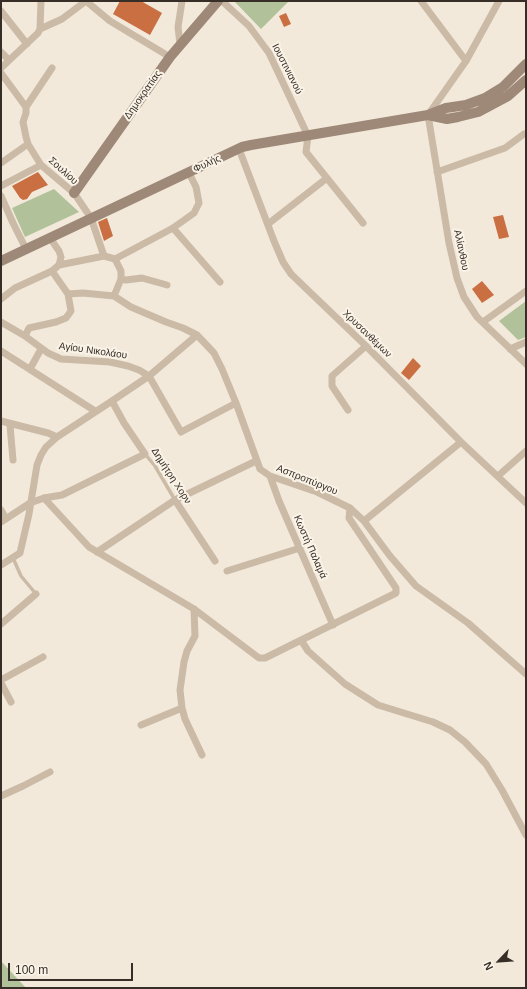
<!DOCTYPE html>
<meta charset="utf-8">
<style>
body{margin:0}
#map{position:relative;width:527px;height:989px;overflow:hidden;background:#f2e9db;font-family:Helvetica,sans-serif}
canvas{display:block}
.frame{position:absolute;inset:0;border:2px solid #372e27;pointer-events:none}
.north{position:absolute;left:479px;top:941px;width:40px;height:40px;-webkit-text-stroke:3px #faf3e7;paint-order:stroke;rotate:245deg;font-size:11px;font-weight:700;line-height:16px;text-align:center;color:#372e27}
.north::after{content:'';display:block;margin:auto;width:14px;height:18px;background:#372e27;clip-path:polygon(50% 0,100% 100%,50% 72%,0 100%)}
.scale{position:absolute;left:8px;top:963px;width:125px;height:18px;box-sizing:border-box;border:2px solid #372e27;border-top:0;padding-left:5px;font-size:12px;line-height:14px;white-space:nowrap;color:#372e27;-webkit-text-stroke:3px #faf3e7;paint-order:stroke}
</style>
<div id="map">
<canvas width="527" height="989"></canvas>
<div class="frame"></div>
<div class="north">N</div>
<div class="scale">100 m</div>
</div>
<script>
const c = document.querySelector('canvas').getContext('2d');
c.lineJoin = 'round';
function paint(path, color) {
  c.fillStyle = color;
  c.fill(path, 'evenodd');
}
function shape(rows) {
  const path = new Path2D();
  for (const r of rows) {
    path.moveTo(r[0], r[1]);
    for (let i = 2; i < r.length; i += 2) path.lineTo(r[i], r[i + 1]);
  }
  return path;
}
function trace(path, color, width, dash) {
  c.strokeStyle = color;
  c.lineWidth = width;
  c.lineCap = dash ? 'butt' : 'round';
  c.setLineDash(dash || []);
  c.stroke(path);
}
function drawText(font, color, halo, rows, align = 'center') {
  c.font = font + ' Helvetica,sans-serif';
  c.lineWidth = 4;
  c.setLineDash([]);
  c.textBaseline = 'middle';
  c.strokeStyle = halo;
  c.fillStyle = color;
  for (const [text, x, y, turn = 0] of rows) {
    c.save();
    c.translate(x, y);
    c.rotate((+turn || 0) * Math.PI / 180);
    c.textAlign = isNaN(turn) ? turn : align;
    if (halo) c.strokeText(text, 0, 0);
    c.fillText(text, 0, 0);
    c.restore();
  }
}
paint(shape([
 [234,1,289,1,261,29],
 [54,189,79,212,25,237,12,208],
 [526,301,526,337,518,340,499,321],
 [1,961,26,988,1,988]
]), '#b1c29a');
paint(shape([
 [120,1,141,1,162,13,150,35,113,14],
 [286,13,291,24,284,27,279,16],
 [38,172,48,185,32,192,27,199,23,200,20,198,12,186],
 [503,215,509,237,499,239,493,217],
 [107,218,113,236,104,241,98,222],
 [482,281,494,295,482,303,472,289],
 [413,358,421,366,409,380,401,373]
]), '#c96f42');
trace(shape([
 [145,454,155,466,175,500],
 [13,558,21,576,36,594]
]), '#cbbaa6', 3.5);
trace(shape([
 [86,1,110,21,170,57],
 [222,1,249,26,269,53,308,136,306,152,363,223],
 [421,1,466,61],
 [499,1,466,61,428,115,449,243,457,278,464,297,477,317,526,364],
 [1,11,27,44],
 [40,29,62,19,86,1],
 [180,44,178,27,182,1],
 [1,52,9,60],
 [1,68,38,33,40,29,41,1],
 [1,73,26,107,26,113,23,122,26,137,28,144,41,165,74,193,91,218,104,256,115,259,121,271,121,279,114,296],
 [26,107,52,68],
 [239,149,274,241,283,262,291,274,366,346,461,442,526,503],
 [1,163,28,144],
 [437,172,505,148,524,134],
 [1,186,41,165],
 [1,196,13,223,26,249],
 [268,224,327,178],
 [173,228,220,282],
 [115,259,173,228,194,213,199,203,196,187,189,173],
 [59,265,104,256],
 [121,279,126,280,142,278,167,285],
 [68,294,83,293,114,296,131,307,166,322,183,328,197,335,214,353,222,369,236,403,260,469,270,476,317,492,350,508,364,521,390,556,416,586,468,623,526,674],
 [1,299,15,288,52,271,59,265,61,257,59,251,50,238],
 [1,322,25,336,48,353,61,359,110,362,128,366,139,370,149,376,181,432,236,403],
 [483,322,526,291],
 [25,336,29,328,56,322,66,318,71,311,68,294,52,271],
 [510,349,526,342],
 [1,351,95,411],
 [30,369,41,349],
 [348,410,332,386,332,376,366,346],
 [1,421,48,433,57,437],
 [10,425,13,460],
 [270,476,279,501,333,625],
 [498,476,526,451],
 [44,498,89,547,194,609,259,658,265,658,396,593,396,588,349,518,350,508],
 [175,500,215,561],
 [1,510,6,519],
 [364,521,461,442],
 [1,522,30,503,44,498,62,495,145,454,124,423,112,401],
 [97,552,175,500,256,461],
 [1,565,20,553,29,514,37,465,41,455,46,447,57,437,112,401,149,376,197,335],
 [227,571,300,548],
 [194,609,195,636,187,651,184,662,180,690,182,708,185,719,202,755],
 [1,624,36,594],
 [301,640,308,651,345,684,378,705,433,722,450,730,465,742,486,764,502,790,526,835],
 [1,680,43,657],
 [1,683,11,702],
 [141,725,182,708],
 [1,796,23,786,50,772]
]), '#cbbaa6', 7);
trace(shape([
 [428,115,447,119,458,117,478,112,508,96,526,80],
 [74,193,170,57,218,1],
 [1,261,242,147,251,145,428,115,446,108,466,105,485,98,503,87,526,64]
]), '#9e8978', 10);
drawText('10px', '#372e27', '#faf3e7', [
 ["Ιουστινιανού",287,69,63],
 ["Δημοκρατίας",143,95,-55],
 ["Φυλής",207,164,-25],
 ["Σουλίου",63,171,42],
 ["Αλίανθου",461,250,78],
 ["Χρυσανθέμων",367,334,44],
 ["Αγίου Νικολάου",93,351,8],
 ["Δημήτρη Χορν",171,476,57],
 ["Ασπροπύργου",307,480,22],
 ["Κωστή Παλαμά",310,547,66]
]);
</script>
